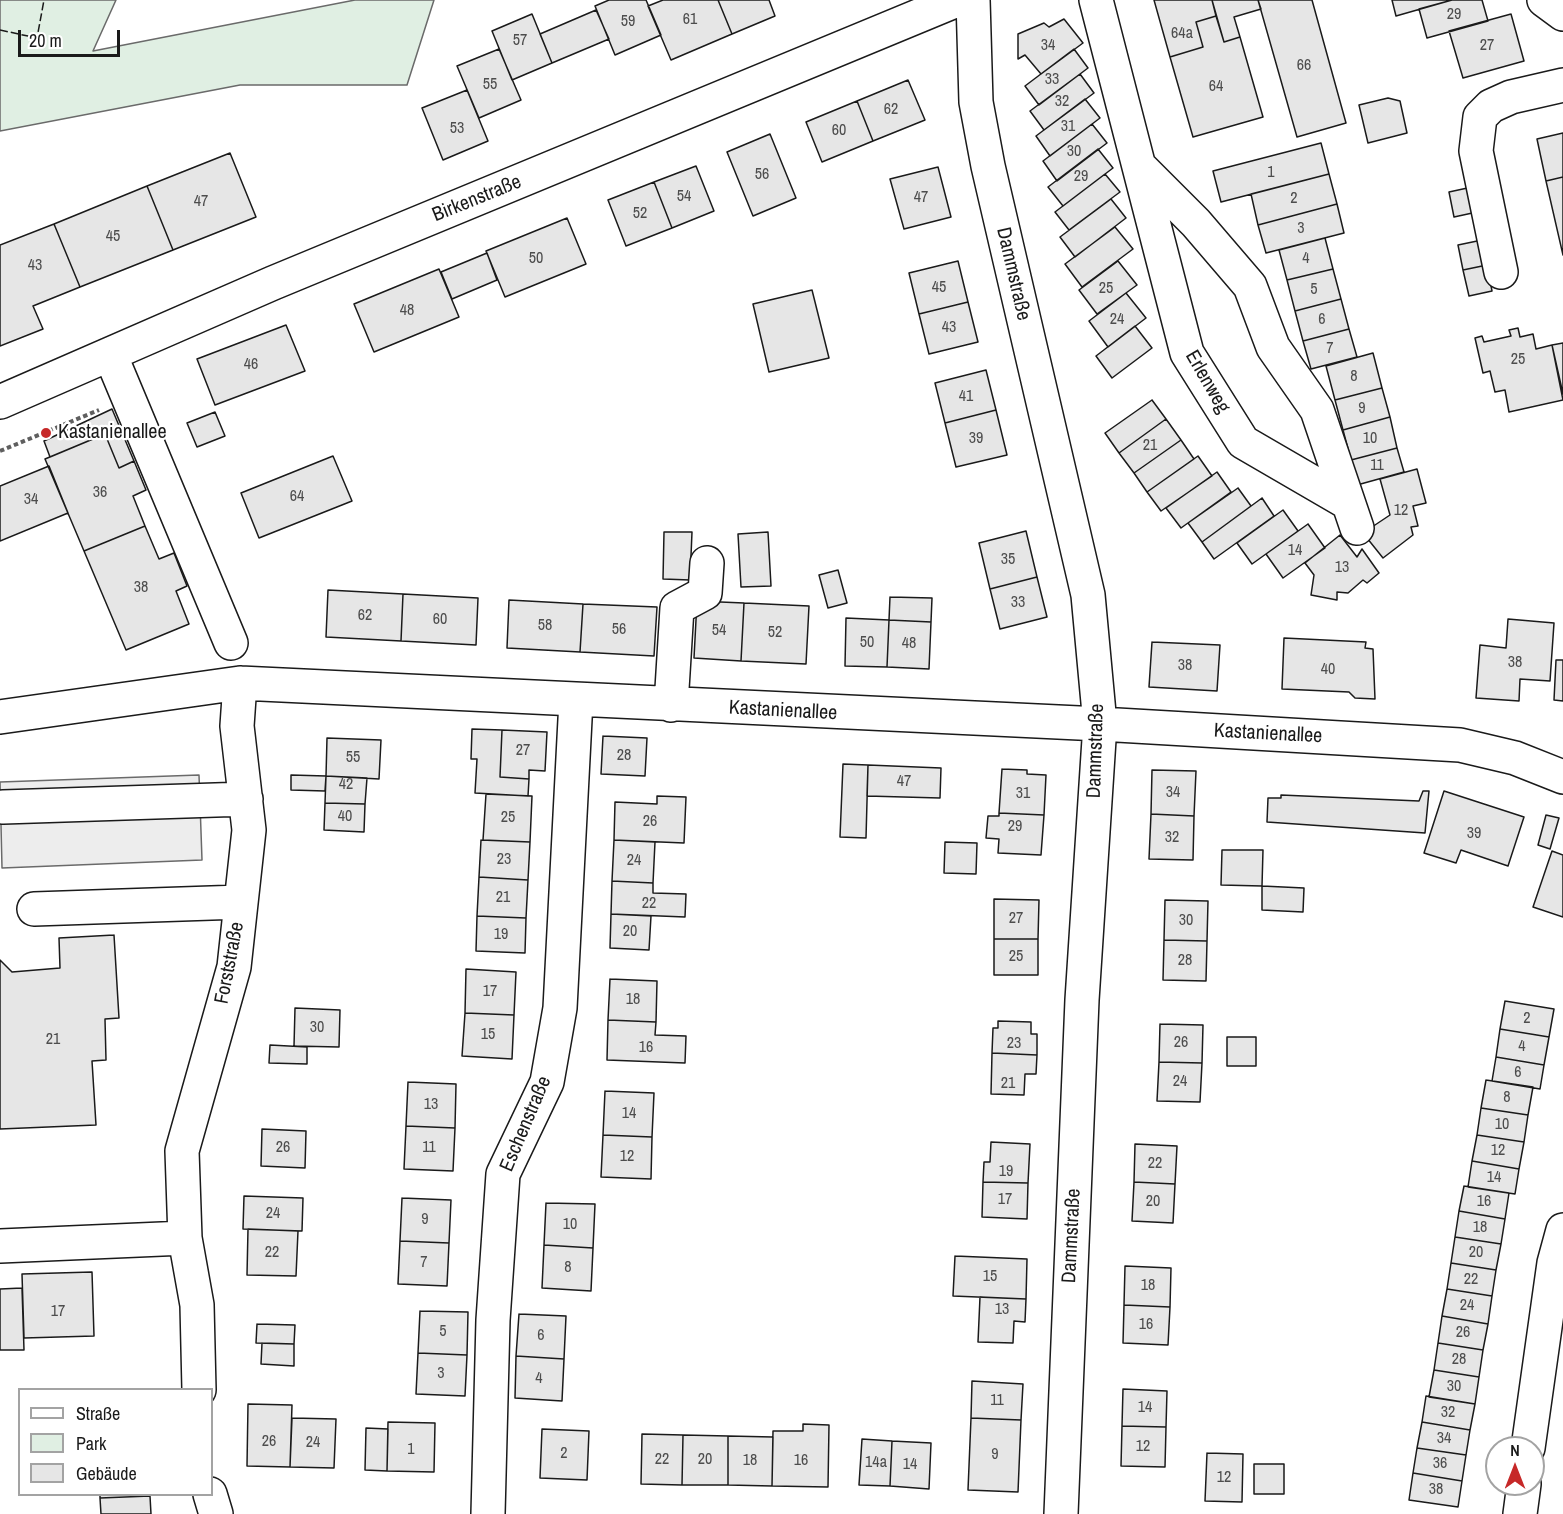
<!DOCTYPE html>
<meta charset="utf-8">
<style>
body{margin:0}
#map{position:relative;width:1563px;height:1514px;overflow:hidden;background:#fff;font-family:"Archivo Narrow",sans-serif}
canvas{display:block}
.legend{position:absolute;left:18px;top:1388px;width:195px;height:108px;box-sizing:border-box;background:#fff;border:2px solid #a3a3a3;margin:0;padding:8px 10px;list-style:none;font-size:18px;color:#1a1a1a}
.legend li{display:flex;align-items:center;gap:12px;height:30px}
.legend b{width:30px;border:2px solid #a3a3a3}
.north{position:absolute;left:1485px;top:1436px;width:60px;height:60px;box-sizing:border-box;background:#fff;border:2px solid #a3a3a3;border-radius:50%;rotate:0deg;font-size:16px;font-weight:700;line-height:24px;text-align:center;color:#1a1a1a}
.north::after{content:'';display:block;margin:auto;width:21px;height:27px;background:#c62828;clip-path:polygon(50% 0,100% 100%,50% 72%,0 100%)}
.scale{position:absolute;left:18px;top:30px;width:102px;height:27px;box-sizing:border-box;border:3px solid #1a1a1a;border-top:0;padding-left:8px;font-size:18px;line-height:21px;white-space:nowrap;color:#1a1a1a;-webkit-text-stroke:4px #fff;paint-order:stroke}
</style>
<div id="map">
<canvas width="1563" height="1514"></canvas>
<ul class="legend">
<li><b style="height:8px;background:#fff"></b>Straße</li>
<li><b style="height:16px;background:#e0efe3"></b>Park</li>
<li><b style="height:16px;background:#e6e6e6"></b>Gebäude</li>
</ul>
<div class="north">N</div>
<div class="scale">20 m</div>
</div>
<script>
const c = document.querySelector('canvas').getContext('2d');
c.lineJoin = 'round';
function paint(path, color) {
  c.fillStyle = color;
  c.fill(path, 'evenodd');
}
function shape(rows) {
  const path = new Path2D();
  for (const r of rows) {
    path.moveTo(r[0], r[1]);
    for (let i = 2; i < r.length; i += 2) path.lineTo(r[i], r[i + 1]);
  }
  return path;
}
function trace(path, color, width, dash) {
  c.strokeStyle = color;
  c.lineWidth = width;
  c.lineCap = dash ? 'butt' : 'round';
  c.setLineDash(dash || []);
  c.stroke(path);
}
function drawText(font, color, halo, rows, align = 'center') {
  c.font = font + ' "Archivo Narrow",sans-serif';
  c.lineWidth = 4.5;
  c.setLineDash([]);
  c.textBaseline = 'middle';
  c.strokeStyle = halo;
  c.fillStyle = color;
  for (const [text, x, y, turn = 0] of rows) {
    c.save();
    c.translate(x, y);
    c.rotate((+turn || 0) * Math.PI / 180);
    c.textAlign = isNaN(turn) ? turn : align;
    if (halo) c.strokeText(text, 0, 0);
    c.fillText(text, 0, 0);
    c.restore();
  }
}
const green = shape([
 [0,0,116,0,93,51,355,0,434,0,407,85,240,85,0,131,0,0]
]);
paint(green, '#e0efe3');
trace(green, '#6a6a6a', 1.5);
const parking = shape([
 [199,775,202,860,2,868,0,782,199,775]
]);
paint(parking, '#ededed');
trace(parking, '#6a6a6a', 1.5);
const building = shape([
 [609,0,646,0,661,35,615,55,595,6,609,0],
 [663,0,718,0,732,34,671,60,648,6,663,0],
 [718,0,769,0,775,16,732,34,718,0],
 [1154,0,1212,0,1216,16,1196,22,1203,47,1170,57,1154,0],
 [1212,0,1258,0,1261,9,1234,17,1240,37,1224,42,1212,0],
 [1258,0,1312,0,1346,123,1297,137,1258,0],
 [1392,0,1452,0,1396,16,1392,0],
 [1452,0,1482,0,1488,21,1427,38,1419,9,1452,0],
 [596,10,609,39,552,63,540,34,596,10],
 [532,14,552,63,512,80,492,31,532,14],
 [1511,14,1524,61,1463,78,1449,31,1511,14],
 [1216,16,1224,42,1240,37,1263,117,1193,137,1170,57,1203,47,1196,22,1216,16],
 [1064,19,1083,43,1041,74,1025,55,1018,59,1018,34,1044,23,1049,27,1064,19],
 [499,49,521,100,479,118,457,66,499,49],
 [1074,49,1088,68,1039,105,1025,86,1074,49],
 [1080,74,1094,93,1044,130,1030,111,1080,74],
 [908,80,925,120,873,141,857,101,908,80],
 [467,90,488,141,443,160,422,108,467,90],
 [1388,98,1400,101,1407,133,1368,143,1359,105,1388,98],
 [1085,99,1100,118,1050,156,1036,136,1085,99],
 [857,101,873,141,822,162,806,122,857,101],
 [1092,124,1107,143,1057,181,1043,161,1092,124],
 [1563,133,1563,177,1546,181,1537,139,1563,133],
 [770,134,796,198,753,216,727,152,770,134],
 [1321,143,1329,174,1221,202,1213,171,1321,143],
 [1098,149,1113,168,1063,206,1048,187,1098,149],
 [230,153,256,217,173,250,147,186,230,153],
 [696,166,714,211,672,228,654,182,696,166],
 [938,167,951,217,904,229,890,179,938,167],
 [1105,174,1120,192,1069,230,1055,212,1105,174],
 [1329,174,1337,204,1258,225,1251,194,1329,174],
 [1563,177,1563,255,1546,181,1563,177],
 [654,182,672,228,626,246,608,200,654,182],
 [147,186,173,250,80,287,54,224,147,186],
 [1472,187,1477,212,1454,217,1449,192,1472,187],
 [1111,199,1126,218,1075,257,1060,237,1111,199],
 [1337,204,1344,233,1266,253,1258,225,1337,204],
 [567,218,586,264,505,297,486,251,567,218],
 [54,224,80,287,33,306,43,329,0,346,0,245,54,224],
 [1115,227,1133,249,1082,287,1065,264,1115,227],
 [1325,238,1333,269,1287,280,1279,250,1325,238],
 [1482,240,1487,265,1463,270,1458,245,1482,240],
 [487,253,497,280,452,299,441,272,487,253],
 [958,261,968,302,919,314,909,273,958,261],
 [1118,261,1137,285,1097,314,1079,290,1118,261],
 [1487,265,1492,291,1469,296,1463,270,1487,265],
 [439,269,459,317,374,352,354,304,439,269],
 [1333,269,1341,299,1295,311,1287,280,1333,269],
 [812,290,829,358,769,372,753,304,812,290],
 [1126,293,1146,318,1108,347,1089,321,1126,293],
 [1341,299,1349,329,1303,341,1295,311,1341,299],
 [968,302,978,342,929,354,919,314,968,302],
 [286,325,305,371,215,405,197,359,286,325],
 [1135,326,1152,348,1112,378,1096,356,1135,326],
 [1518,328,1520,337,1533,334,1536,349,1552,345,1563,400,1509,412,1505,390,1495,392,1490,371,1483,373,1475,338,1482,336,1484,342,1511,336,1509,330,1518,328],
 [1349,329,1357,357,1311,369,1303,341,1349,329],
 [1563,343,1563,394,1552,345,1563,343],
 [1373,353,1382,388,1335,400,1326,366,1373,353],
 [986,370,996,410,945,423,935,383,986,370],
 [1382,388,1390,417,1343,430,1335,400,1382,388],
 [1152,400,1166,419,1119,453,1105,433,1152,400],
 [112,409,134,461,119,468,105,434,50,457,44,441,112,409],
 [996,410,1007,455,956,467,945,423,996,410],
 [215,412,225,436,197,447,187,423,215,412],
 [1390,417,1397,448,1351,460,1343,430,1390,417],
 [1166,419,1181,440,1134,473,1119,453,1166,419],
 [105,434,119,468,134,461,146,490,133,496,145,526,84,551,45,459,105,434],
 [1181,440,1194,459,1147,492,1134,473,1181,440],
 [1397,448,1404,472,1357,485,1351,460,1397,448],
 [333,456,352,501,259,538,241,493,333,456],
 [1198,456,1212,476,1161,511,1147,492,1198,456],
 [49,466,68,513,0,541,0,486,49,466],
 [1417,469,1426,503,1413,506,1418,526,1411,527,1413,535,1383,558,1363,533,1390,515,1380,479,1417,469],
 [1217,472,1231,492,1181,528,1166,508,1217,472],
 [1238,488,1251,506,1202,542,1188,523,1238,488],
 [1262,498,1274,516,1214,559,1202,542,1262,498],
 [1283,510,1298,531,1252,564,1237,543,1283,510],
 [1308,524,1325,548,1283,578,1266,554,1308,524],
 [145,526,159,559,174,553,187,586,176,591,189,624,126,650,84,551,145,526],
 [1026,531,1037,577,990,589,979,543,1026,531],
 [664,532,692,532,690,580,663,579,664,532],
 [768,532,771,586,741,587,738,534,768,532],
 [1340,535,1357,557,1362,549,1379,573,1367,583,1363,580,1348,593,1337,592,1337,600,1311,595,1314,575,1305,563,1340,535],
 [838,570,847,603,828,608,819,575,838,570],
 [1037,577,1047,617,1000,629,990,589,1037,577],
 [328,590,403,594,401,641,326,637,328,590],
 [403,594,478,598,476,645,401,641,403,594],
 [890,597,932,598,931,622,889,620,890,597],
 [509,600,583,604,580,652,507,648,509,600],
 [697,601,744,603,741,661,694,658,697,601],
 [744,603,809,606,806,664,741,661,744,603],
 [583,604,657,607,654,656,580,652,583,604],
 [846,618,889,620,887,667,845,666,846,618],
 [1508,619,1554,623,1550,681,1520,679,1519,701,1476,698,1480,645,1506,648,1508,619],
 [889,620,931,622,929,669,887,667,889,620],
 [1284,638,1366,642,1365,648,1373,649,1375,699,1355,698,1349,692,1282,689,1284,638],
 [1152,642,1220,645,1217,691,1149,687,1152,642],
 [1556,660,1563,660,1563,701,1554,700,1556,660],
 [472,729,502,730,500,777,529,779,528,796,475,793,477,759,471,759,472,729],
 [502,730,547,732,545,771,529,770,529,779,500,777,502,730],
 [603,736,647,738,645,776,601,774,603,736],
 [327,738,381,740,379,779,326,776,327,738],
 [843,764,868,765,866,838,840,837,843,764],
 [868,765,941,768,940,798,867,796,868,765],
 [1002,769,1027,770,1027,774,1046,775,1044,815,999,813,1002,769],
 [1152,770,1196,771,1194,816,1151,814,1152,770],
 [291,775,326,776,325,791,291,790,291,775],
 [326,776,367,778,365,804,325,803,326,776],
 [1423,791,1429,791,1425,833,1267,822,1268,798,1281,798,1281,795,1419,801,1423,791],
 [1444,791,1524,817,1508,866,1461,850,1456,863,1424,853,1444,791],
 [486,794,532,796,530,842,483,840,486,794],
 [657,796,686,797,684,843,614,840,615,802,657,804,657,796],
 [325,803,365,804,364,832,324,830,325,803],
 [999,813,1044,815,1041,855,998,853,999,839,986,838,988,816,999,816,999,813],
 [1151,814,1194,816,1193,860,1149,859,1151,814],
 [1546,815,1559,818,1550,849,1538,845,1546,815],
 [481,840,530,842,528,880,479,877,481,840],
 [614,840,655,842,653,883,612,881,614,840],
 [945,842,977,843,976,874,944,873,945,842],
 [1222,850,1263,850,1262,886,1221,885,1222,850],
 [1552,851,1563,855,1563,917,1533,907,1552,851],
 [479,877,528,880,526,918,477,916,479,877],
 [612,881,653,883,653,893,686,894,685,917,611,914,612,881],
 [1262,886,1304,888,1303,912,1262,910,1262,886],
 [994,899,1039,900,1038,939,994,939,994,899],
 [1165,900,1208,901,1207,941,1164,940,1165,900],
 [611,914,651,916,649,950,610,948,611,914],
 [477,916,526,918,525,953,476,951,477,916],
 [114,935,119,1018,105,1019,106,1060,92,1061,96,1125,0,1129,0,960,12,972,60,968,59,938,114,935],
 [994,939,1038,939,1038,975,994,975,994,939],
 [1164,940,1207,941,1206,981,1163,980,1164,940],
 [466,969,516,972,514,1015,465,1013,466,969],
 [610,979,657,981,656,1022,608,1020,610,979],
 [1505,1001,1554,1009,1549,1037,1500,1029,1505,1001],
 [295,1008,340,1010,339,1047,294,1046,295,1008],
 [465,1013,514,1015,512,1059,462,1056,465,1013],
 [608,1020,656,1022,655,1035,686,1036,685,1063,607,1060,608,1020],
 [998,1021,1031,1022,1031,1034,1037,1034,1037,1055,992,1053,993,1028,998,1028,998,1021],
 [1160,1024,1203,1025,1202,1063,1159,1062,1160,1024],
 [1500,1029,1549,1037,1544,1065,1496,1057,1500,1029],
 [1227,1037,1256,1037,1256,1066,1227,1066,1227,1037],
 [270,1045,307,1047,307,1064,269,1063,270,1045],
 [992,1053,1037,1055,1036,1074,1025,1074,1024,1095,991,1094,992,1053],
 [1496,1057,1544,1065,1540,1089,1492,1081,1496,1057],
 [1159,1062,1202,1063,1200,1102,1157,1101,1159,1062],
 [1486,1080,1533,1087,1528,1115,1481,1108,1486,1080],
 [408,1082,456,1084,455,1128,406,1126,408,1082],
 [605,1091,654,1093,652,1137,603,1135,605,1091],
 [1481,1108,1528,1115,1524,1142,1477,1135,1481,1108],
 [406,1126,455,1128,453,1171,404,1169,406,1126],
 [262,1129,306,1131,305,1168,261,1166,262,1129],
 [603,1135,652,1137,651,1179,601,1177,603,1135],
 [1477,1135,1524,1142,1519,1169,1472,1161,1477,1135],
 [991,1142,1030,1144,1028,1183,983,1182,984,1162,990,1162,991,1142],
 [1135,1144,1177,1146,1175,1184,1134,1182,1135,1144],
 [1472,1161,1519,1169,1515,1194,1468,1187,1472,1161],
 [983,1182,1028,1183,1027,1219,982,1217,983,1182],
 [1134,1182,1175,1184,1173,1223,1132,1221,1134,1182],
 [1464,1186,1509,1193,1505,1219,1459,1211,1464,1186],
 [244,1196,303,1198,302,1231,243,1229,244,1196],
 [402,1198,451,1200,449,1243,400,1241,402,1198],
 [546,1203,595,1204,593,1248,544,1245,546,1203],
 [1459,1211,1505,1219,1501,1244,1455,1237,1459,1211],
 [248,1229,298,1231,296,1276,247,1275,248,1229],
 [1455,1237,1501,1244,1496,1270,1451,1263,1455,1237],
 [400,1241,449,1243,447,1286,398,1284,400,1241],
 [544,1245,593,1248,591,1291,542,1288,544,1245],
 [955,1256,1027,1259,1026,1299,953,1296,955,1256],
 [1451,1263,1496,1270,1492,1296,1447,1289,1451,1263],
 [1125,1266,1171,1268,1170,1307,1124,1305,1125,1266],
 [92,1272,94,1336,24,1338,22,1274,92,1272],
 [22,1288,24,1350,0,1350,0,1289,22,1288],
 [1447,1289,1492,1296,1488,1324,1442,1316,1447,1289],
 [980,1297,1026,1299,1025,1322,1014,1321,1013,1343,978,1342,980,1297],
 [1124,1305,1170,1307,1168,1345,1123,1343,1124,1305],
 [420,1311,468,1312,467,1355,418,1353,420,1311],
 [519,1314,566,1316,564,1359,516,1356,519,1314],
 [1442,1316,1488,1324,1483,1350,1438,1343,1442,1316],
 [257,1324,295,1325,294,1344,256,1343,257,1324],
 [262,1343,294,1344,294,1366,261,1364,262,1343],
 [1438,1343,1483,1350,1479,1377,1434,1370,1438,1343],
 [418,1353,467,1355,465,1396,416,1394,418,1353],
 [516,1356,564,1359,562,1401,515,1398,516,1356],
 [1434,1370,1479,1377,1475,1404,1429,1397,1434,1370],
 [972,1381,1023,1384,1021,1420,971,1418,972,1381],
 [1123,1389,1167,1391,1166,1427,1122,1426,1123,1389],
 [1426,1396,1475,1404,1470,1430,1422,1422,1426,1396],
 [248,1404,292,1405,290,1467,247,1466,248,1404],
 [292,1418,336,1419,334,1468,290,1467,292,1418],
 [971,1418,1021,1420,1018,1492,968,1490,971,1418],
 [388,1422,435,1423,434,1472,387,1471,388,1422],
 [1422,1422,1470,1430,1466,1455,1417,1448,1422,1422],
 [803,1424,829,1425,828,1487,772,1486,773,1431,803,1431,803,1424],
 [1122,1426,1166,1427,1165,1467,1121,1466,1122,1426],
 [366,1428,388,1429,387,1471,365,1470,366,1428],
 [542,1429,589,1431,587,1480,540,1478,542,1429],
 [642,1434,683,1435,682,1485,641,1484,642,1434],
 [683,1435,728,1436,728,1485,682,1485,683,1435],
 [728,1436,773,1437,772,1486,728,1485,728,1436],
 [862,1439,892,1441,890,1486,859,1485,862,1439],
 [892,1441,931,1443,929,1489,890,1486,892,1441],
 [1417,1448,1466,1455,1462,1481,1413,1473,1417,1448],
 [1207,1453,1243,1454,1242,1502,1205,1501,1207,1453],
 [1254,1464,1284,1464,1284,1494,1254,1494,1254,1464],
 [1413,1473,1462,1481,1458,1507,1409,1500,1413,1473],
 [100,1494,150,1494,150,1496,100,1498,100,1494],
 [150,1496,151,1514,101,1514,100,1498,150,1496]
]);
paint(building, '#e6e6e6');
trace(building, '#1a1a1a', 1.5);
const minor = shape([
 [973,0,976,102,988,166,1088,595,1100,724,1082,1000,1061,1514],
 [1096,0,1187,353,1243,442,1348,503],
 [1544,0,1563,14],
 [1139,166,1196,223,1250,286,1273,347,1317,410,1357,528],
 [1501,272,1476,151,1480,117,1491,106,1511,97,1563,85],
 [110,354,231,643],
 [0,402,273,283,957,0],
 [671,705,677,608,705,593,707,563],
 [0,717,240,683,1100,724,1460,745,1515,758,1563,777],
 [3,807,246,799],
 [34,909,241,902],
 [0,1246,185,1238],
 [199,1390,197,1305,185,1238,182,1151,234,967,249,830,237,726,240,683],
 [1528,1448,1554,1263,1563,1230],
 [210,1494,216,1514],
 [488,1514,493,1320,503,1174,547,1082,560,1008,576,700],
 [1520,1514,1524,1484]
]);
trace(minor, '#1a1a1a', 36);
trace(shape([
 [0,451,99,410]
]), '#5f5f5f', 4, [4.5, 3]);
trace(minor, '#fff', 33);
trace(shape([
 [0,30,37,38,44,0]
]), '#1a1a1a', 1.5, [8, 3]);
for (const [x, y, r, color] of [
 [46,433,6,"#c62828"]
]) {
  const dot = new Path2D();
  dot.arc(x, y, r, 0, 2 * Math.PI);
  c.fillStyle = color;
  c.fill(dot);
  trace(dot, '#fff', 2);
}
drawText('16px', '#4d4d4d', null, [
 ["29",1454,15],
 ["61",690,20],
 ["59",628,22],
 ["64a",1182,34],
 ["57",520,41],
 ["34",1048,46],
 ["27",1487,46],
 ["66",1304,66],
 ["33",1052,80],
 ["55",490,85],
 ["64",1216,87],
 ["32",1062,102],
 ["62",891,110],
 ["31",1068,127],
 ["53",457,129],
 ["60",839,131],
 ["30",1074,152],
 ["1",1271,173],
 ["56",762,175],
 ["29",1081,177],
 ["54",684,197],
 ["47",921,198],
 ["2",1294,199],
 ["47",201,202],
 ["52",640,214],
 ["3",1301,229],
 ["45",113,237],
 ["50",536,259],
 ["4",1306,259],
 ["43",35,266],
 ["45",939,288],
 ["25",1106,289],
 ["5",1314,290],
 ["48",407,311],
 ["24",1117,320],
 ["6",1322,320],
 ["43",949,328],
 ["7",1330,349],
 ["25",1518,360],
 ["46",251,365],
 ["8",1354,377],
 ["41",966,397],
 ["9",1362,409],
 ["39",976,439],
 ["10",1370,439],
 ["21",1150,446],
 ["11",1377,466],
 ["36",100,493],
 ["64",297,497],
 ["34",31,500],
 ["12",1401,511],
 ["14",1295,551],
 ["35",1008,560],
 ["13",1342,568],
 ["38",141,588],
 ["33",1018,603],
 ["62",365,616],
 ["60",440,620],
 ["58",545,626],
 ["56",619,630],
 ["54",719,631],
 ["52",775,633],
 ["50",867,643],
 ["48",909,644],
 ["38",1515,663],
 ["38",1185,666],
 ["40",1328,670],
 ["27",523,751],
 ["28",624,756],
 ["55",353,758],
 ["47",904,782],
 ["42",346,785],
 ["34",1173,793],
 ["31",1023,794],
 ["40",345,817],
 ["25",508,818],
 ["26",650,822],
 ["29",1015,827],
 ["39",1474,834],
 ["32",1172,838],
 ["23",504,860],
 ["24",634,861],
 ["21",503,898],
 ["22",649,904],
 ["27",1016,919],
 ["30",1186,921],
 ["20",630,932],
 ["19",501,935],
 ["25",1016,957],
 ["28",1185,961],
 ["17",490,992],
 ["18",633,1000],
 ["2",1527,1019],
 ["30",317,1028],
 ["15",488,1035],
 ["21",53,1040],
 ["26",1181,1043],
 ["23",1014,1044],
 ["4",1522,1047],
 ["16",646,1048],
 ["6",1518,1073],
 ["24",1180,1082],
 ["21",1008,1084],
 ["8",1507,1098],
 ["13",431,1105],
 ["14",629,1114],
 ["10",1502,1125],
 ["26",283,1148],
 ["11",429,1148],
 ["12",1498,1151],
 ["12",627,1157],
 ["22",1155,1164],
 ["19",1006,1172],
 ["14",1494,1178],
 ["17",1005,1200],
 ["20",1153,1202],
 ["16",1484,1202],
 ["24",273,1214],
 ["9",425,1220],
 ["10",570,1225],
 ["18",1480,1228],
 ["22",272,1253],
 ["20",1476,1253],
 ["7",424,1263],
 ["8",568,1268],
 ["15",990,1277],
 ["22",1471,1280],
 ["18",1148,1286],
 ["24",1467,1306],
 ["13",1002,1310],
 ["17",58,1312],
 ["16",1146,1325],
 ["5",443,1332],
 ["26",1463,1333],
 ["6",541,1336],
 ["28",1459,1360],
 ["3",441,1374],
 ["4",539,1379],
 ["30",1454,1387],
 ["11",997,1401],
 ["14",1145,1408],
 ["32",1448,1413],
 ["34",1444,1439],
 ["26",269,1442],
 ["24",313,1443],
 ["12",1143,1447],
 ["1",411,1450],
 ["2",564,1454],
 ["9",995,1455],
 ["22",662,1460],
 ["20",705,1460],
 ["18",750,1461],
 ["16",801,1461],
 ["14a",876,1463],
 ["36",1440,1464],
 ["14",910,1465],
 ["12",1224,1478],
 ["38",1436,1490]
]);
drawText('20px', '#1a1a1a', '#fff', [
 ["Birkenstraße",477,199,-22],
 ["Dammstraße",1013,274,77],
 ["Erlenweg",1207,382,60],
 ["Kastanienallee",783,711,3],
 ["Kastanienallee",1268,734,3],
 ["Dammstraße",1096,751,-88],
 ["Forststraße",230,963,-79],
 ["Eschenstraße",526,1124,-67],
 ["Dammstraße",1072,1236,-87]
]);
drawText('20px', '#1a1a1a', '#fff', [
 ["Kastanienallee",58,433]
], 'left');
</script>
